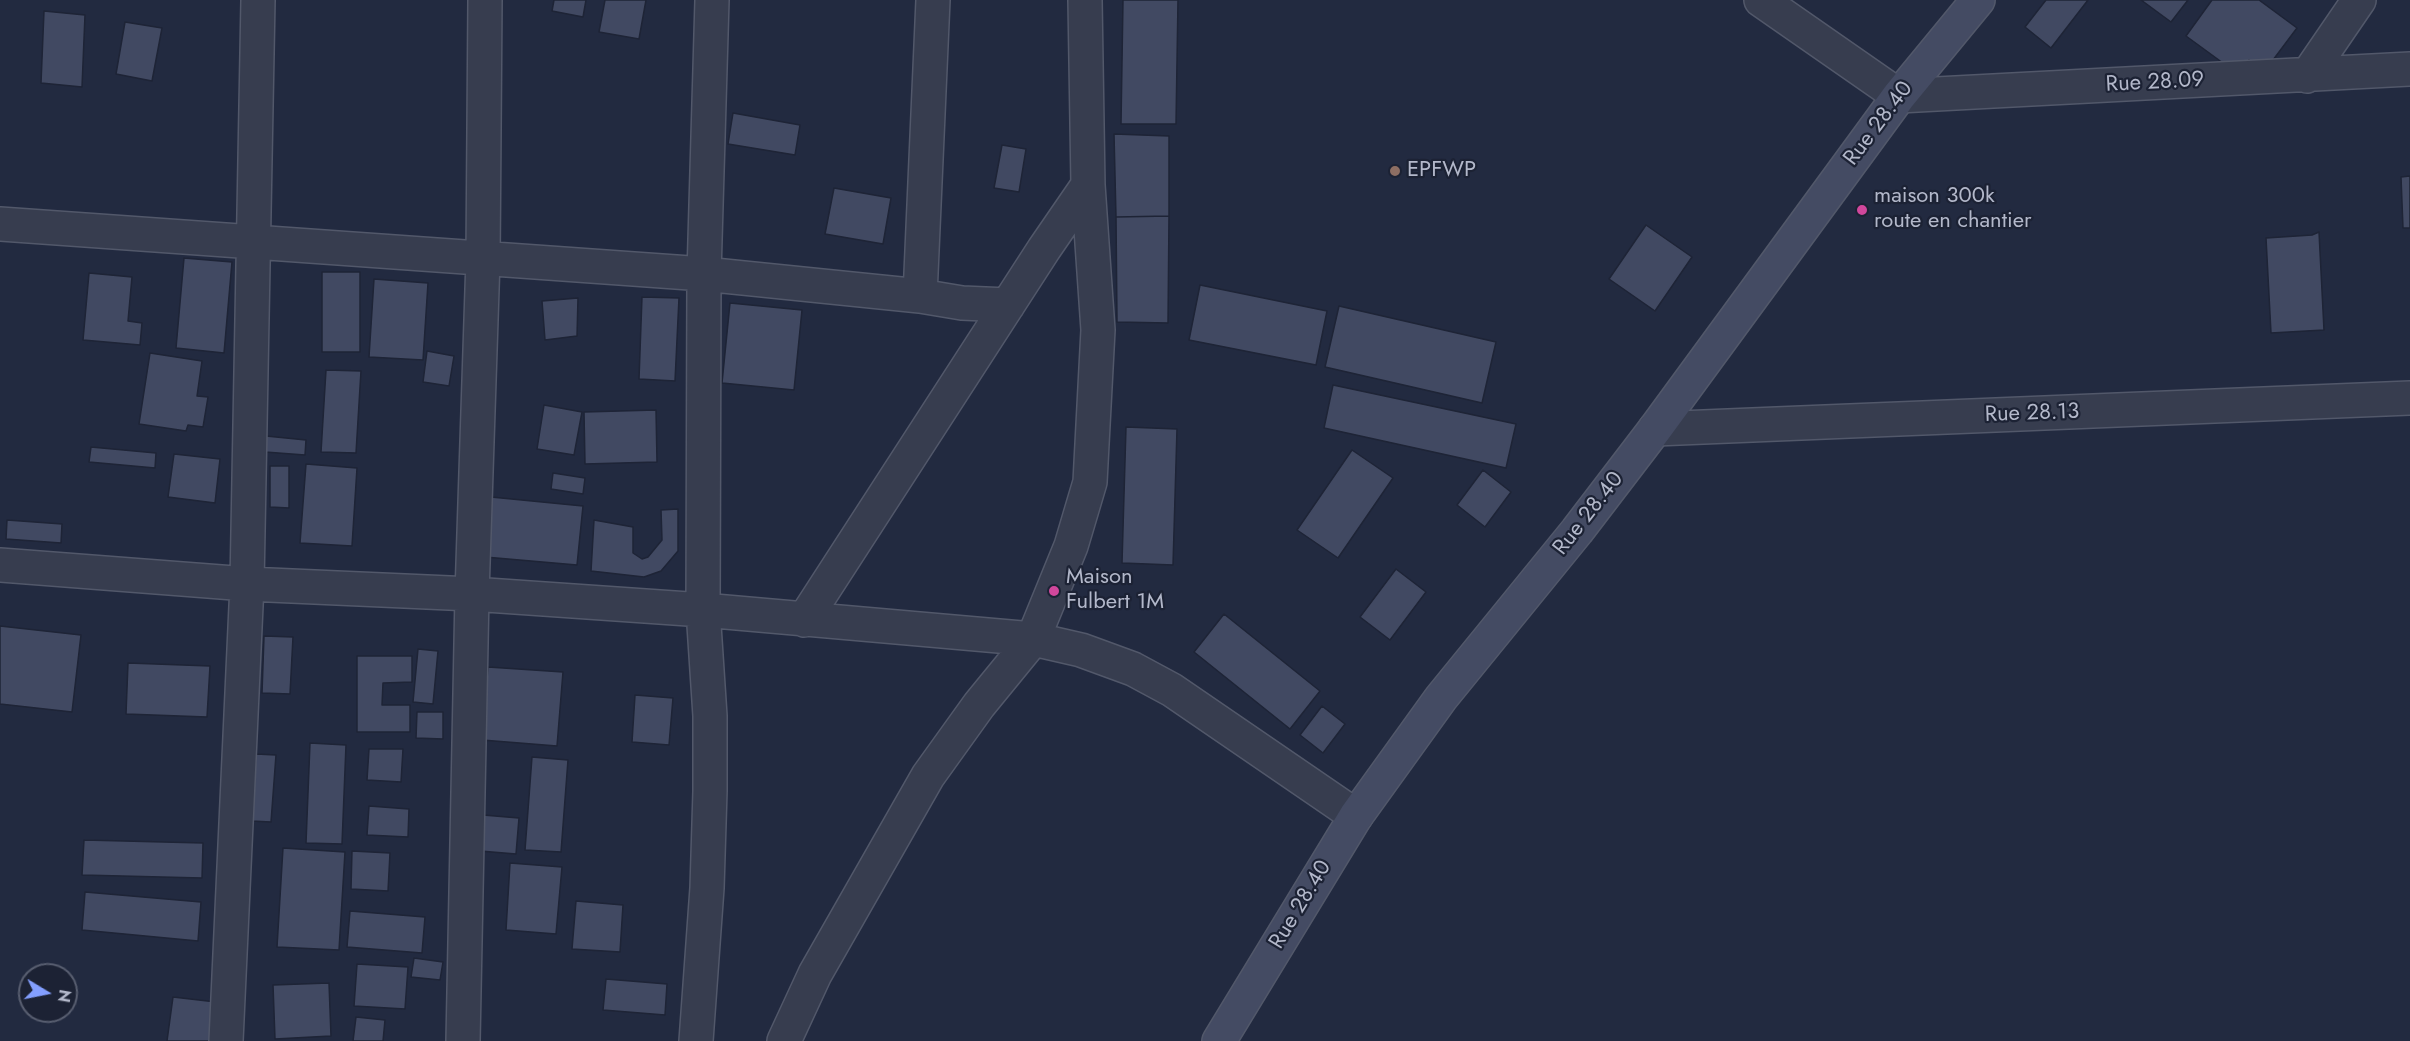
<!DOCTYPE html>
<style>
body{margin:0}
#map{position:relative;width:2410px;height:1041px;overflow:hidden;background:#222a40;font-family:Jost,sans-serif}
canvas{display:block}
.north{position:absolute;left:18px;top:963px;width:60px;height:60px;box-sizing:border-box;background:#1c2234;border:2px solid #585e70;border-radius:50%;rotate:100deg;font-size:16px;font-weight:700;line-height:24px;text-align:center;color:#b3b8ca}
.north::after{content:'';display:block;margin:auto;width:21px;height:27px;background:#839fff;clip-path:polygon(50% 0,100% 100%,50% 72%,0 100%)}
</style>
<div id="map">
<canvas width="2410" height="1041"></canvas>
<div class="north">N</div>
</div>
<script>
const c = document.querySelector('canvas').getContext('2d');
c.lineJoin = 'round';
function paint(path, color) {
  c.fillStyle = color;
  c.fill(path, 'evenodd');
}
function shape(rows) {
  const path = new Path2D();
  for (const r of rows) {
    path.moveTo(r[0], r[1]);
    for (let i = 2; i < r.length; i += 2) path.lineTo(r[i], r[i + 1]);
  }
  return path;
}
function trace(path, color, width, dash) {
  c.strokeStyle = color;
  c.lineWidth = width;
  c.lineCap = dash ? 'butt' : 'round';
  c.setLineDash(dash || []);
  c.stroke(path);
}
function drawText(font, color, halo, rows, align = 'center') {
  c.font = font + ' Jost,sans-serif';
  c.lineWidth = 4.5;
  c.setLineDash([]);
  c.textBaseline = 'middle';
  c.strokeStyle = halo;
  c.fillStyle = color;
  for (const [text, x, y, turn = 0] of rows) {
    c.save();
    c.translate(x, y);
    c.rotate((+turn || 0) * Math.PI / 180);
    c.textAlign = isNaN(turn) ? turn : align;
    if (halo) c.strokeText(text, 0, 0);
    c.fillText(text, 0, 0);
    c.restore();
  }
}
const building = shape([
 [554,0,586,0,583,17,552,11,554,0],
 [605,0,646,0,639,39,599,32,605,0],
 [1123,0,1178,0,1176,124,1121,124,1123,0],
 [2046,0,2088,0,2051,48,2025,27,2046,0],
 [2141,0,2188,0,2171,22,2141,0],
 [2212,0,2259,0,2297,28,2264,72,2249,60,2238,74,2186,36,2212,0],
 [44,11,85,15,82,87,41,83,44,11],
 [125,22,162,28,152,81,116,74,125,22],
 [733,113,800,125,795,155,728,144,733,113],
 [1114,134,1169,136,1169,216,1116,217,1114,134],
 [1002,145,1026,149,1019,192,994,188,1002,145],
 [2410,176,2410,228,2403,228,2401,177,2410,176],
 [834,188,891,198,883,244,825,234,834,188],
 [1169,216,1168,323,1117,322,1116,217,1169,216],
 [1646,225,1692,257,1655,311,1609,279,1646,225],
 [2319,232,2324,330,2271,333,2266,238,2312,235,2319,232],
 [184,258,232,262,224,353,176,348,184,258],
 [322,272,360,272,360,352,322,352,322,272],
 [89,273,132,277,128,321,142,323,140,345,83,340,89,273],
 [374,279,428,283,423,360,369,357,374,279],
 [1200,285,1327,311,1316,365,1189,340,1200,285],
 [642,297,679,298,675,381,639,379,642,297],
 [578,298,577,336,545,340,542,301,578,298],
 [730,303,802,310,794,390,722,383,730,303],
 [1339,306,1496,342,1482,403,1325,367,1339,306],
 [427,351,454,356,449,386,423,382,427,351],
 [150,353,202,361,197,396,208,397,203,427,188,425,186,431,139,424,150,353],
 [326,370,361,371,356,453,321,452,326,370],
 [1333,385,1516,424,1506,468,1324,428,1333,385],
 [544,405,582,412,574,455,537,449,544,405],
 [656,410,657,462,585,464,584,412,656,410],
 [1126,427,1177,429,1173,565,1122,563,1126,427],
 [266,436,306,440,305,455,265,452,266,436],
 [91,447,156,453,155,468,89,462,91,447],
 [1352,450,1393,478,1338,558,1297,530,1352,450],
 [174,454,220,459,215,503,168,497,174,454],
 [306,464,357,468,352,546,300,543,306,464],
 [270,466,289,466,289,508,270,507,270,466],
 [1483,470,1511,492,1485,527,1457,505,1483,470],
 [553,473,585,478,583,494,551,489,553,473],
 [491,497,583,506,577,565,485,557,491,497],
 [678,509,678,551,661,571,644,577,591,571,594,520,633,527,633,553,642,559,648,557,662,540,661,510,678,509],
 [7,520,62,524,61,543,6,539,7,520],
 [1396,569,1426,592,1390,640,1360,617,1396,569],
 [1224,614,1320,691,1290,729,1194,652,1224,614],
 [0,626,81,635,72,712,0,704,0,626],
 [264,636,293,637,290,694,262,693,264,636],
 [418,649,438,651,433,704,413,702,418,649],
 [357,656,412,656,412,682,383,683,382,705,410,705,410,732,357,732,357,656],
 [128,663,210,666,207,717,126,714,128,663],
 [488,667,563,672,557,746,482,740,488,667],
 [635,695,673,698,669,745,632,742,635,695],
 [1322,706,1345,724,1323,753,1300,735,1322,706],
 [417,712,443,712,443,739,416,738,417,712],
 [310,743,346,745,342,844,306,843,310,743],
 [369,749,403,749,401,782,367,780,369,749],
 [256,754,276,755,271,822,251,821,256,754],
 [532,757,568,760,561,852,525,850,532,757],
 [369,806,409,809,408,837,367,835,369,806],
 [483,815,519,818,516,854,480,851,483,815],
 [84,840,203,843,202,878,82,875,84,840],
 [283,848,345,852,339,950,277,947,283,848],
 [352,851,390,853,388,891,351,889,352,851],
 [510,863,562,867,556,934,506,930,510,863],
 [85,892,201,902,198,941,82,930,85,892],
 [576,901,623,905,620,952,572,949,576,901],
 [350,911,425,917,422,953,347,947,350,911],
 [414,958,443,962,440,980,411,977,414,958],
 [357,964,408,967,405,1009,354,1006,357,964],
 [606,979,667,984,665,1015,603,1010,606,979],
 [329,983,331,1036,275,1039,273,985,329,983],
 [173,997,216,1002,212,1041,167,1041,173,997],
 [356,1017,385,1020,383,1041,353,1041,356,1017]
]);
paint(building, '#414962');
trace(building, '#1e2436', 1.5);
const street = shape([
 [1761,0,1899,96,2410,69],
 [2307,76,2359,0],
 [0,224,704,274,920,296,962,303,1008,305],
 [920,296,933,0],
 [1655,429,2410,398],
 [0,565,247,584,472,594,703,610,1033,639,1081,650,1133,669,1172,690,1356,816],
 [804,620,1044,249,1088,185],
 [226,1041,247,584,258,0],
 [463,1041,472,594,483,259,485,0],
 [696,1041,707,888,710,791,710,716,703,610,704,274,712,0],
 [784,1041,815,974,928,776,979,705,1033,639,1071,546,1090,482,1098,330,1088,185,1085,0]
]);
const secondary = shape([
 [1219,1041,1356,816,1441,698,1577,531,1655,429,1899,96,1978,0]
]);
trace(street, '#52586a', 36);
trace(secondary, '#52586a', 36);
trace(street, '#373d4f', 33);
trace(secondary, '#444b63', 33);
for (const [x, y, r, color] of [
 [1395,171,6,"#8d6e63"],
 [1862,210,6,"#d1479c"],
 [1054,591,6,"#d1479c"]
]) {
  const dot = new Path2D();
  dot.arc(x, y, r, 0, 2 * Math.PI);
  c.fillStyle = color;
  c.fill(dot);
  trace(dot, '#1c2234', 2);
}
drawText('22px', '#b3b8ca', '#1c2234', [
 ["Rue 28.09",2155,83,-3],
 ["Rue 28.40",1879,124,-53],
 ["Rue 28.13",2032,414,-2],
 ["Rue 28.40",1589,514,-52],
 ["Rue 28.40",1301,905,-59]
]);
drawText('22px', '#b3b8ca', '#1c2234', [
 ["EPFWP",1407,171],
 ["maison 300k",1874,197],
 ["route en chantier",1874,222],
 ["Maison",1066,578],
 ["Fulbert 1M",1066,603]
], 'left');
</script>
